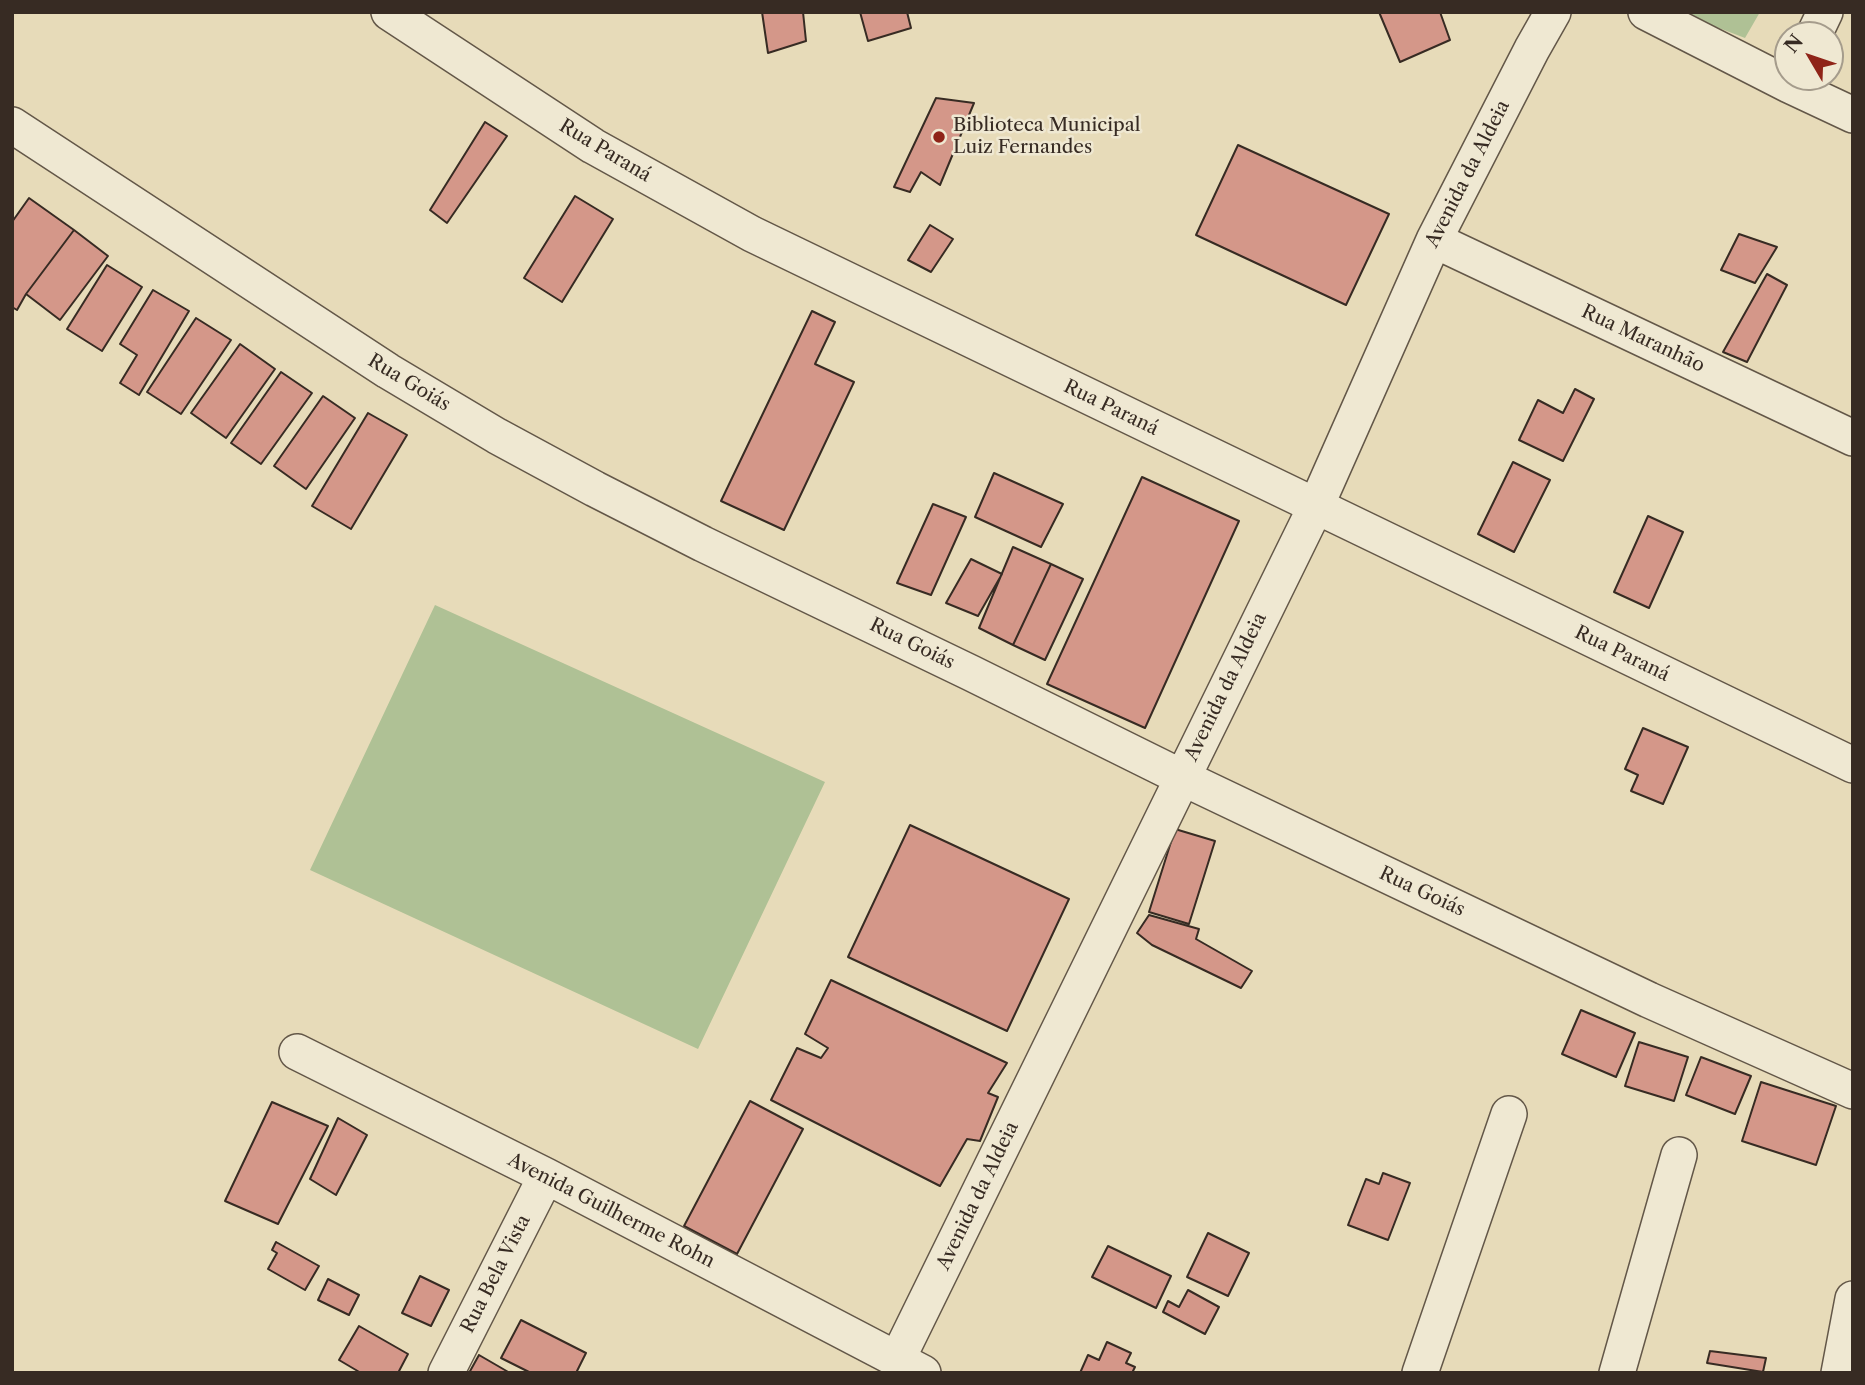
<!DOCTYPE html>
<meta charset="utf-8">
<style>
body{margin:0}
#map{position:relative;width:1865px;height:1385px;overflow:hidden;background:#e7dbb9;font-family:"Libre Caslon Text",serif}
canvas{display:block}
.frame{position:absolute;inset:0;border:14px solid #372b23;pointer-events:none}
.north{position:absolute;left:1774px;top:21px;width:70px;height:70px;box-sizing:border-box;background:#efe8d2;border:2px solid #a59c8c;border-radius:50%;rotate:309deg;font-size:19px;font-weight:700;line-height:28px;text-align:center;color:#372b23}
.north::after{content:'';display:block;margin:auto;width:24px;height:32px;background:#8f2418;clip-path:polygon(50% 0,100% 100%,50% 72%,0 100%)}
</style>
<div id="map">
<canvas width="1865" height="1385"></canvas>
<div class="frame"></div>
<div class="north">N</div>
</div>
<script>
const c = document.querySelector('canvas').getContext('2d');
c.lineJoin = 'round';
function paint(path, color) {
  c.fillStyle = color;
  c.fill(path, 'evenodd');
}
function shape(rows) {
  const path = new Path2D();
  for (const r of rows) {
    path.moveTo(r[0], r[1]);
    for (let i = 2; i < r.length; i += 2) path.lineTo(r[i], r[i + 1]);
  }
  return path;
}
function trace(path, color, width, dash) {
  c.strokeStyle = color;
  c.lineWidth = width;
  c.lineCap = dash ? 'butt' : 'round';
  c.setLineDash(dash || []);
  c.stroke(path);
}
function drawText(font, color, halo, rows, align = 'center') {
  c.font = font + ' "Libre Caslon Text",serif';
  c.lineWidth = 5;
  c.setLineDash([]);
  c.textBaseline = 'middle';
  c.strokeStyle = halo;
  c.fillStyle = color;
  for (const [text, x, y, turn = 0] of rows) {
    c.save();
    c.translate(x, y);
    c.rotate((+turn || 0) * Math.PI / 180);
    c.textAlign = isNaN(turn) ? turn : align;
    if (halo) c.strokeText(text, 0, 0);
    c.fillText(text, 0, 0);
    c.restore();
  }
}
paint(shape([
 [1677,12,1760,12,1745,38],
 [435,605,825,782,698,1049,310,870]
]), '#afc195');
const building = shape([
 [762,12,803,12,806,41,768,53,762,12],
 [860,12,907,12,911,28,868,41,860,12],
 [1379,12,1440,12,1450,40,1400,62,1379,12],
 [936,98,974,103,940,185,921,172,910,192,894,187,936,98],
 [485,122,507,136,447,223,430,210,485,122],
 [1238,145,1389,214,1346,305,1196,235,1238,145],
 [575,196,613,219,562,302,524,278,575,196],
 [29,198,74,230,26,294,17,310,12,307,12,222,29,198],
 [930,225,953,239,931,272,908,260,930,225],
 [74,230,108,256,60,320,26,294,74,230],
 [1739,234,1777,247,1755,283,1721,270,1739,234],
 [107,265,142,287,102,351,67,329,107,265],
 [1767,274,1787,285,1747,362,1723,352,1767,274],
 [153,290,189,311,139,395,120,383,137,355,120,344,153,290],
 [812,311,835,322,815,364,854,382,784,530,721,501,812,311],
 [196,318,231,340,181,414,147,392,196,318],
 [240,344,275,369,226,438,191,413,240,344],
 [281,372,312,393,261,464,231,443,281,372],
 [1575,389,1594,399,1563,461,1519,440,1538,400,1563,413,1575,389],
 [323,396,355,418,306,489,274,466,323,396],
 [368,413,407,435,351,529,312,506,368,413],
 [1513,462,1550,480,1514,552,1478,534,1513,462],
 [994,473,1063,504,1041,547,975,517,994,473],
 [1142,477,1239,521,1145,728,1047,684,1142,477],
 [933,504,966,517,931,595,897,583,933,504],
 [1648,516,1683,532,1649,608,1614,592,1648,516],
 [1013,547,1051,564,1013,645,979,628,1013,547],
 [971,559,1002,574,978,616,946,603,971,559],
 [1051,564,1083,579,1045,660,1013,645,1051,564],
 [1643,728,1688,747,1663,804,1631,791,1638,775,1625,769,1643,728],
 [910,825,1069,899,1007,1031,848,957,910,825],
 [1175,829,1215,841,1189,924,1149,912,1175,829],
 [1149,915,1199,929,1196,939,1252,971,1241,988,1152,945,1137,933,1149,915],
 [831,980,1007,1063,988,1093,998,1097,980,1141,967,1139,940,1186,771,1100,797,1048,821,1058,828,1048,805,1034,831,980],
 [1581,1010,1635,1033,1616,1077,1562,1054,1581,1010],
 [1639,1042,1688,1057,1674,1101,1625,1086,1639,1042],
 [1701,1057,1751,1076,1735,1114,1686,1095,1701,1057],
 [1761,1082,1836,1106,1816,1165,1742,1141,1761,1082],
 [750,1101,803,1129,737,1254,684,1226,750,1101],
 [272,1102,328,1126,278,1224,225,1201,272,1102],
 [338,1118,367,1135,336,1195,310,1179,338,1118],
 [1383,1173,1410,1183,1388,1240,1348,1225,1366,1179,1379,1184,1383,1173],
 [1208,1233,1249,1253,1228,1296,1187,1277,1208,1233],
 [276,1242,319,1266,305,1290,268,1269,277,1253,272,1250,276,1242],
 [1108,1246,1171,1276,1156,1308,1092,1277,1108,1246],
 [420,1276,449,1290,431,1326,402,1313,420,1276],
 [328,1279,359,1295,349,1315,318,1300,328,1279],
 [1188,1290,1219,1307,1205,1334,1163,1312,1168,1301,1179,1307,1188,1290],
 [521,1320,586,1353,576,1373,531,1373,501,1358,521,1320],
 [359,1326,408,1354,398,1373,361,1373,339,1360,359,1326],
 [1107,1342,1131,1353,1126,1363,1135,1367,1132,1373,1080,1373,1088,1355,1099,1360,1107,1342],
 [1710,1351,1766,1358,1763,1372,1707,1363,1710,1351],
 [479,1355,510,1373,469,1373,479,1355]
]);
paint(building, '#d49789');
trace(building, '#372b23', 2);
const minor = shape([
 [389,12,593,146,752,234,1853,765],
 [1646,12,1789,85,1853,115],
 [1814,35,1825,12],
 [12,125,388,371,497,436,595,489,703,544,971,673,1181,777,1649,1000,1853,1091],
 [1434,240,1853,438],
 [297,1052,546,1176,923,1373],
 [897,1360,1316,506,1434,240,1532,49,1553,12],
 [446,1373,546,1176],
 [1420,1373,1509,1114],
 [1617,1373,1679,1155],
 [1839,1373,1853,1299]
]);
trace(minor, '#635748', 38);
trace(minor, '#efe8d2', 35);
for (const [x, y, r, color] of [
 [939,137,7,"#8f2418"]
]) {
  const dot = new Path2D();
  dot.arc(x, y, r, 0, 2 * Math.PI);
  c.fillStyle = color;
  c.fill(dot);
  trace(dot, '#efe8d2', 2.5);
}
drawText('19px', '#372b23', '#efe8d2', [
 ["Biblioteca Municipal",953,126],
 ["Luiz Fernandes",953,148]
], 'left');
drawText('19px', '#372b23', '#efe8d2', [
 ["Rua Paraná",605,151,31],
 ["Avenida da Aldeia",1468,174,-63],
 ["Rua Maranhão",1643,339,25],
 ["Rua Goiás",409,383,31],
 ["Rua Paraná",1111,408,26],
 ["Rua Goiás",912,644,26],
 ["Rua Paraná",1622,654,26],
 ["Avenida da Aldeia",1226,687,-64],
 ["Rua Goiás",1422,892,25],
 ["Avenida da Aldeia",978,1196,-64],
 ["Avenida Guilherme Rohn",611,1211,27],
 ["Rua Bela Vista",496,1274,-63]
]);
</script>
